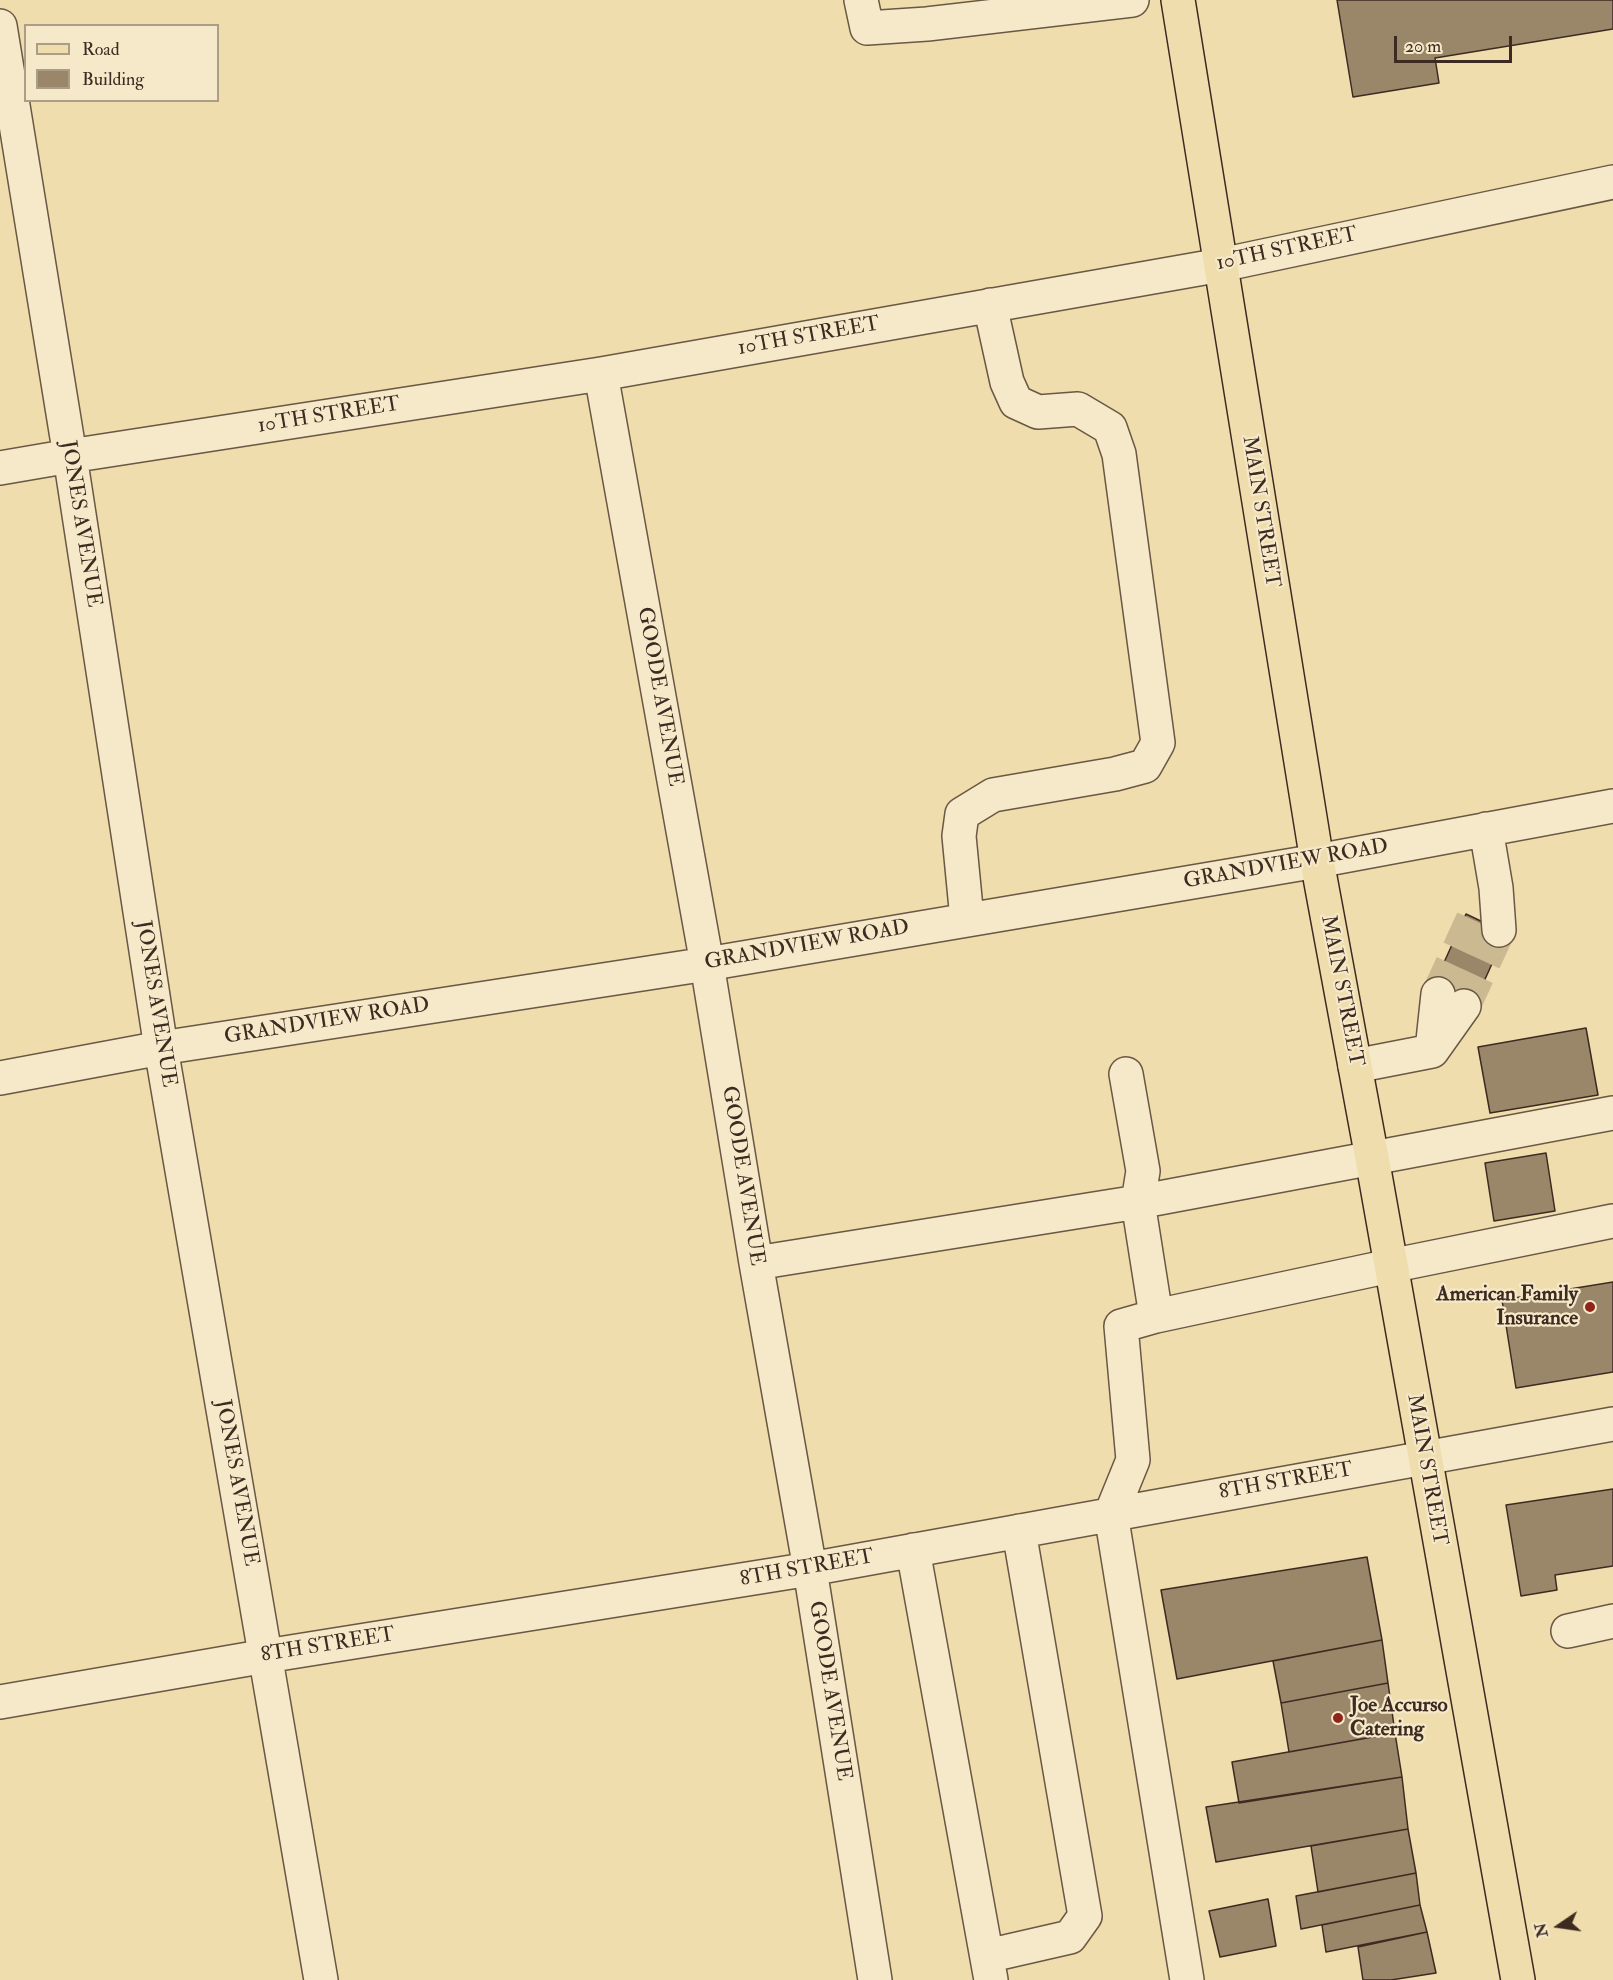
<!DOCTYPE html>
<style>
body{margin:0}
#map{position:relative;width:1613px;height:1980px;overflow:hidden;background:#efddad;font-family:"IM FELL Double Pica",serif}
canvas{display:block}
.legend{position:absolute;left:24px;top:24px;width:195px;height:78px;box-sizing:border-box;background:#f5e9ca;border:2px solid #ab9d86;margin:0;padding:8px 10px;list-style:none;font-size:18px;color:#3d2a21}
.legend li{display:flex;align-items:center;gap:12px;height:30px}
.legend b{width:30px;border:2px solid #ab9d86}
.north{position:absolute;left:1529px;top:1896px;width:60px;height:60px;-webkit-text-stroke:4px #f5e9ca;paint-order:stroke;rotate:257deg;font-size:16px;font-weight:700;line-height:24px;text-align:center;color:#3d2a21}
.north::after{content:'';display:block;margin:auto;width:21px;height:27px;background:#3d2a21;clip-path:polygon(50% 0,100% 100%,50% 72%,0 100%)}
.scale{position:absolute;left:1394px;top:36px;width:118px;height:27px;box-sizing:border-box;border:3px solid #3d2a21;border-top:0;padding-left:8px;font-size:18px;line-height:21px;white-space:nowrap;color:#3d2a21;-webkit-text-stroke:4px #f5e9ca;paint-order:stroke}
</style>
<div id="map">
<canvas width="1613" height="1980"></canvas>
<ul class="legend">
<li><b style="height:8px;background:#efddad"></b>Road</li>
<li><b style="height:16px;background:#9a876a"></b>Building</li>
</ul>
<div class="north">N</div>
<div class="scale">20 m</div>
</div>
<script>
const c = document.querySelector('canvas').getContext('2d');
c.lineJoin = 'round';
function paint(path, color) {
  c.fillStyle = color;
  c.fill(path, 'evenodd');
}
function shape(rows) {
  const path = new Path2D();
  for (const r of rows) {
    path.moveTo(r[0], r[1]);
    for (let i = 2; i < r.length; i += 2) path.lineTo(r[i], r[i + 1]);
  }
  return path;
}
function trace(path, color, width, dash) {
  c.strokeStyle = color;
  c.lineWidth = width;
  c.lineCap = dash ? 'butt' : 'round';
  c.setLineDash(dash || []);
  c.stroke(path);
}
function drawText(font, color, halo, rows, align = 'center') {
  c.font = font + ' "IM FELL Double Pica",serif';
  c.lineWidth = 4.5;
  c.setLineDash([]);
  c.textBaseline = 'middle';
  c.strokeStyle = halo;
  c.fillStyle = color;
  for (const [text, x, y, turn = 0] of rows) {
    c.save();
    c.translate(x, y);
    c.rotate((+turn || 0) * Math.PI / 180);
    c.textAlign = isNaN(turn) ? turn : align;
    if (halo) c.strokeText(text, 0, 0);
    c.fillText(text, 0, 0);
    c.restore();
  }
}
const building = shape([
 [1337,0,1613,0,1613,29,1435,58,1439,83,1353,97,1337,0],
 [1466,914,1506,933,1471,1010,1431,991,1466,914],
 [1586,1028,1598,1095,1490,1113,1478,1047,1586,1028],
 [1546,1153,1555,1211,1494,1221,1485,1163,1546,1153],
 [1613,1282,1613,1372,1516,1388,1502,1300,1613,1282],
 [1613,1489,1613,1566,1555,1575,1557,1590,1521,1596,1506,1505,1613,1489],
 [1367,1557,1382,1640,1177,1679,1161,1590,1367,1557],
 [1382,1640,1388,1683,1281,1703,1273,1661,1382,1640],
 [1388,1683,1395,1733,1289,1752,1281,1703,1388,1683],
 [1395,1733,1402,1777,1239,1803,1232,1762,1395,1733],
 [1402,1777,1408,1829,1216,1862,1206,1807,1402,1777],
 [1408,1829,1416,1873,1318,1892,1311,1846,1408,1829],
 [1416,1873,1420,1905,1301,1929,1296,1896,1416,1873],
 [1268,1899,1276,1946,1220,1957,1209,1911,1268,1899],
 [1420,1905,1427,1932,1326,1952,1322,1925,1420,1905],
 [1427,1932,1436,1973,1391,1980,1363,1980,1358,1947,1427,1932]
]);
paint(building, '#9a876a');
trace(building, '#3d2a21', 1.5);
trace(shape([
 [1438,994,1473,918],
 [1464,1006,1499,930]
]), '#cbb991', 33, [33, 16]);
const minor = shape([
 [861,0,867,28,927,24,1132,0],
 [0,26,70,456,161,1048,321,1980],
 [601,374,707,964,756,1263,810,1569,875,1980],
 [0,468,70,456,601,374,1221,265,1613,182],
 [1486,829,1496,888,1499,930],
 [967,919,959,836,962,814,993,795,1115,774,1145,766,1158,743,1119,454,1110,428,1078,409,1038,412,1016,402,1007,382,990,305],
 [1432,1050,1438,994],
 [1355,1066,1432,1051,1464,1006],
 [1126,1074,1143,1171,1138,1202,1156,1316],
 [0,1078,161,1048,707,964,1317,861,1613,806],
 [756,1263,1138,1202,1613,1113],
 [913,1550,991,1980],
 [1568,1631,1613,1621],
 [0,1702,266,1656,810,1569,1613,1424],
 [987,1956,1070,1937,1085,1916,1019,1531],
 [1187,1980,1111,1514,1133,1460,1121,1326,1156,1316,1390,1266,1613,1221]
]);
const major = shape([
 [1178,0,1317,861,1372,1158,1518,1980]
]);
trace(minor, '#6a5744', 36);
trace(major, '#3d2a21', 36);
trace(minor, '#f5e9ca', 33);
trace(major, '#efddad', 33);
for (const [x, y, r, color] of [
 [1590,1307,6,"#8f2418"],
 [1338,1718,6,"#8f2418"]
]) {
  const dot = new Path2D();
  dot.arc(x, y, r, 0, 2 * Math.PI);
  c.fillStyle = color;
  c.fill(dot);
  trace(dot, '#f5e9ca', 2);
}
drawText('21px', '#3d2a21', '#f5e9ca', [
 ["10TH STREET",1287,250,-12],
 ["10TH STREET",809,337,-10],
 ["10TH STREET",329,416,-9],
 ["MAIN STREET",1260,512,81],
 ["JONES AVENUE",80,524,81],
 ["GOODE AVENUE",659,697,80],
 ["GRANDVIEW ROAD",1286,865,-10],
 ["GRANDVIEW ROAD",807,946,-10],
 ["MAIN STREET",1341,991,79],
 ["JONES AVENUE",155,1004,81],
 ["GRANDVIEW ROAD",327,1022,-9],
 ["GOODE AVENUE",742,1176,81],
 ["MAIN STREET",1426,1470,80],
 ["8TH STREET",1286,1482,-10],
 ["JONES AVENUE",236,1483,80],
 ["8TH STREET",807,1569,-10],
 ["8TH STREET",328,1646,-9],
 ["GOODE AVENUE",829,1691,81]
]);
drawText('bold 21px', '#3d2a21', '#f5e9ca', [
 ["American Family",1578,1295],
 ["Insurance",1578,1319],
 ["Joe Accurso",1350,1706,"left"],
 ["Catering",1350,1730,"left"]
], 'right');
</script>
